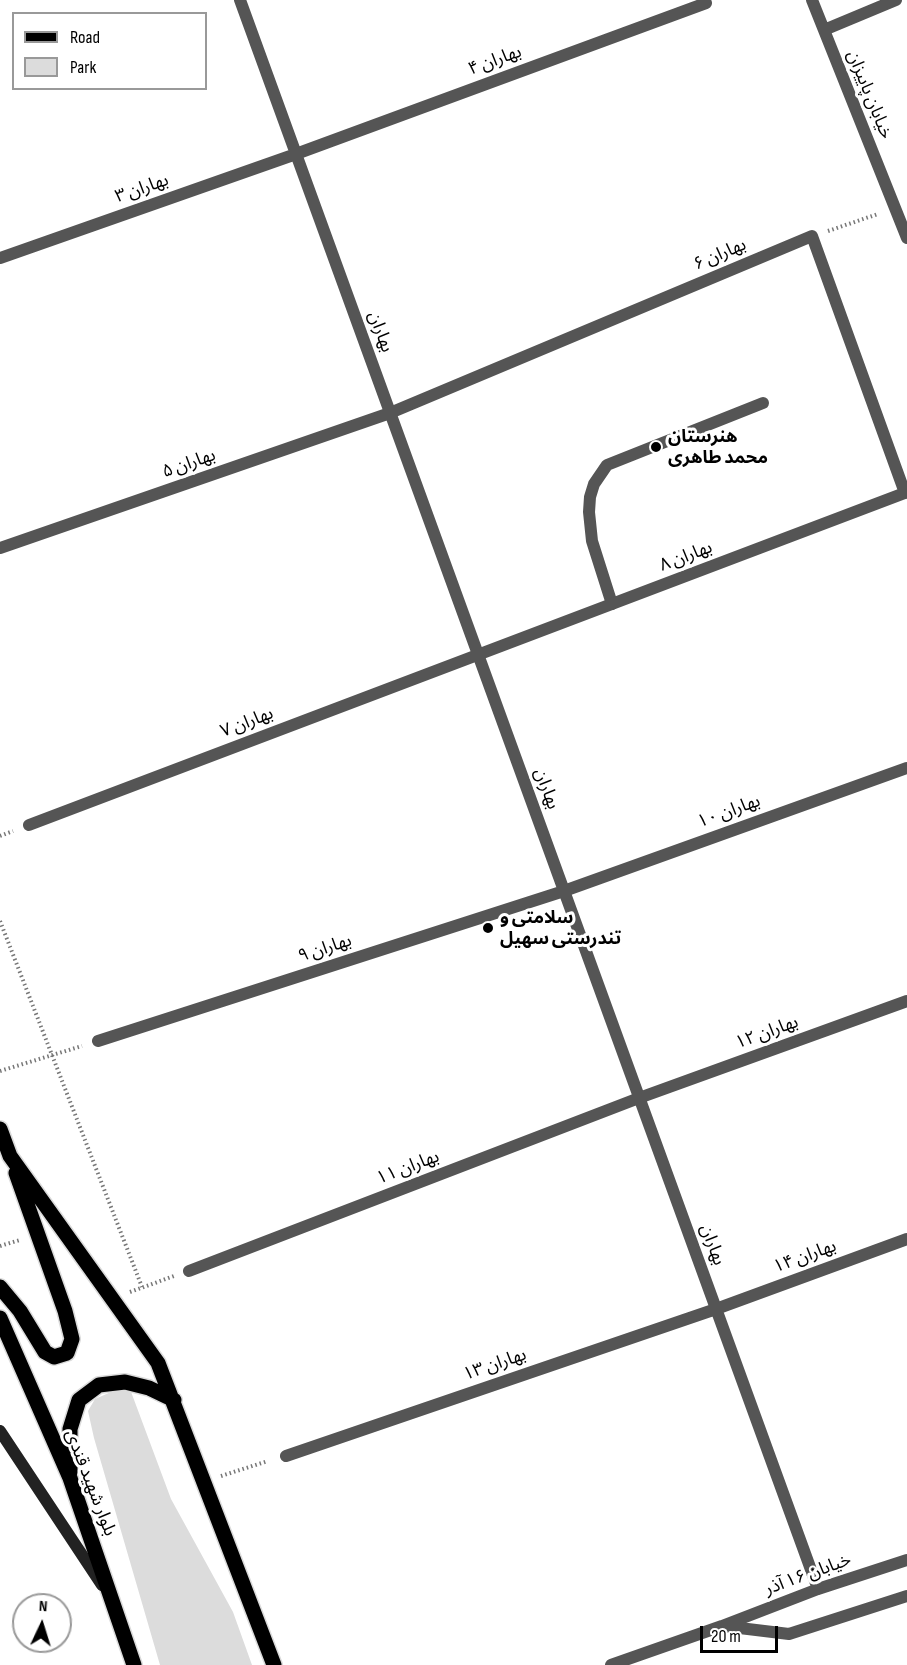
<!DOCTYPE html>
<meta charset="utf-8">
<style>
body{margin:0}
#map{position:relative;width:907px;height:1665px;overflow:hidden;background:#fff;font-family:"Sofia Sans Condensed",sans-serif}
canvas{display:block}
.legend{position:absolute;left:12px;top:12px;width:195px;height:78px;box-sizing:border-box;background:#fff;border:2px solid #999;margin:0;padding:8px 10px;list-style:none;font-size:18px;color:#000}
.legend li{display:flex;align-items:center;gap:12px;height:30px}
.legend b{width:30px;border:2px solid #999}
.north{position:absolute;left:12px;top:1593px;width:60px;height:60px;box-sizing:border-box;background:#fff;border:2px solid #999;border-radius:50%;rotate:4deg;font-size:16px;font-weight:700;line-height:24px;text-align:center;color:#000}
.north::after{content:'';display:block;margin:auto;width:21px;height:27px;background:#000;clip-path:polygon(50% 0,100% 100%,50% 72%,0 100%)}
.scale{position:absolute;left:700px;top:1626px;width:78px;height:27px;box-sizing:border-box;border:3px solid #000;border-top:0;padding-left:8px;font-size:18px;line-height:21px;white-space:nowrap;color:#000;-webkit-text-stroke:4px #fff;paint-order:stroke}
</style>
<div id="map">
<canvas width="907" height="1665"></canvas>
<ul class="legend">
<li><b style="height:8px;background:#000"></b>Road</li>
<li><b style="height:16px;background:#dcdcdc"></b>Park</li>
</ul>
<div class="north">N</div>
<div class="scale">20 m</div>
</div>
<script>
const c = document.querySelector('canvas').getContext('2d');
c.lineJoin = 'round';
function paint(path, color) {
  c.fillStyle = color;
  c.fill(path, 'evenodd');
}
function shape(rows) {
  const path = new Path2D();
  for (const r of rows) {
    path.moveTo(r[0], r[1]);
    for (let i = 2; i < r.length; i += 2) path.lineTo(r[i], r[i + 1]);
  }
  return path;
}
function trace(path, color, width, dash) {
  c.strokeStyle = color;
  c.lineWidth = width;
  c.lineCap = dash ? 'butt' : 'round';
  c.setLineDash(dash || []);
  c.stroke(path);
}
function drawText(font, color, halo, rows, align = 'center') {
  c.font = font + ' "Sofia Sans Condensed","Noto Sans Arabic",sans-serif';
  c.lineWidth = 6;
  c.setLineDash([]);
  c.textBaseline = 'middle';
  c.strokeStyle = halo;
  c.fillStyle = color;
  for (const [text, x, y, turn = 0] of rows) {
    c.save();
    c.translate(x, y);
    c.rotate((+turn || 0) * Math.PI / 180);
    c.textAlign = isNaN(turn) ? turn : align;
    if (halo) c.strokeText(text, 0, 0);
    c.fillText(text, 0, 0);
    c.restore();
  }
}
paint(shape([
 [130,1389,171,1499,233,1612,252,1665,160,1665,94,1438,88,1411,95,1399,111,1392]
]), '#dcdcdc');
const primary = shape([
 [0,1129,10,1156,158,1363,274,1665],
 [0,1287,20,1311,45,1352,54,1357,67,1353,72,1339,65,1311,16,1173],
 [0,1318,70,1478,134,1665],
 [70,1472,70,1429,79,1400,99,1385,125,1382,149,1388,174,1400]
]);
trace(primary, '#dbdbdb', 18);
trace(shape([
 [828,231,878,214],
 [0,836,13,831],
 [0,921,142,1287],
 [0,1071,82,1046],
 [0,1246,20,1240],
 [130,1292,174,1276],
 [221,1476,268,1461]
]), '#777', 4, [1.5, 3]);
trace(shape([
 [612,604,592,541,589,512,590,497,594,484,607,465,763,403]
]), '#555', 12);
trace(shape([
 [240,0,818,1589],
 [812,0,907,238],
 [824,30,896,0],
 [0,258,296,154,706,3],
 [0,548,390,413,812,236,905,493],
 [29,825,907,492],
 [98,1041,564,891,907,768],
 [189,1271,639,1098,907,1001],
 [286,1456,716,1309,907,1239],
 [723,1626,789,1634,907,1596],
 [611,1665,722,1626,818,1589,907,1560]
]), '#555', 12);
trace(shape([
 [0,1431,102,1585]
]), '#222', 12);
trace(primary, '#000', 15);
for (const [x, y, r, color] of [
 [656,447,6,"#000"],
 [488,928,6,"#000"]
]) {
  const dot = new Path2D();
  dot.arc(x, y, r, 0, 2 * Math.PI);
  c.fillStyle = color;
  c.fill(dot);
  trace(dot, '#fff', 2);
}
drawText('18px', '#000', '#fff', [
 ["بهاران ۴",495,61,-20],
 ["خیابان پاییزان",869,95,68],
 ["بهاران ۳",142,189,-19],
 ["بهاران ۶",720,255,-23],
 ["بهاران",380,332,70],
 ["بهاران ۵",189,464,-19],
 ["بهاران ۸",686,557,-21],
 ["بهاران ۷",247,723,-21],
 ["بهاران",546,789,70],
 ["بهاران ۱۰",729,812,-20],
 ["بهاران ۹",325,949,-18],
 ["بهاران ۱۲",767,1033,-20],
 ["بهاران ۱۱",408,1168,-21],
 ["بهاران",712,1245,70],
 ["بهاران ۱۴",805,1257,-20],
 ["بهاران ۱۳",495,1365,-19],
 ["بلوار شهید قندی",90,1483,69],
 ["خیابان ۱۶ آذر",808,1575,-20]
]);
drawText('bold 18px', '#000', '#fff', [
 ["هنرستان",668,437],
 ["محمد طاهری",668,458],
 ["سلامتی و",500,918],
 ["تندرستی سهیل",500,939]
], 'left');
</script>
